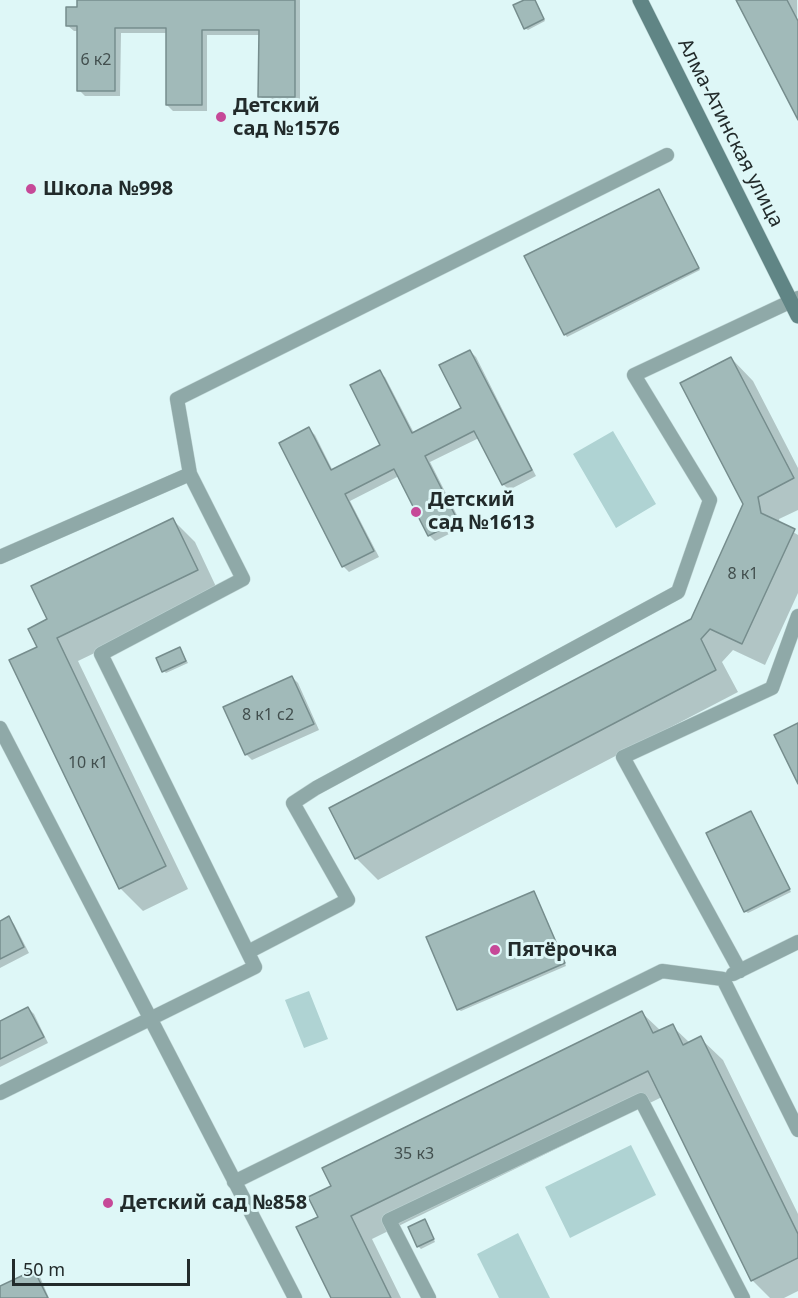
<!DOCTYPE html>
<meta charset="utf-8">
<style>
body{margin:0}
#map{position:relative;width:798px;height:1298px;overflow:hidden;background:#def7f7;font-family:"Noto Sans",sans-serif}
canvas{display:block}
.scale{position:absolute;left:12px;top:1259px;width:178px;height:27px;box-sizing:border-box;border:3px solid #222b2b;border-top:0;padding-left:8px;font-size:18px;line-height:21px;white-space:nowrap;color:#222b2b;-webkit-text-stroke:4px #def7f7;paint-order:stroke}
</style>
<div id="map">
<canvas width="798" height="1298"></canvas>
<div class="scale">50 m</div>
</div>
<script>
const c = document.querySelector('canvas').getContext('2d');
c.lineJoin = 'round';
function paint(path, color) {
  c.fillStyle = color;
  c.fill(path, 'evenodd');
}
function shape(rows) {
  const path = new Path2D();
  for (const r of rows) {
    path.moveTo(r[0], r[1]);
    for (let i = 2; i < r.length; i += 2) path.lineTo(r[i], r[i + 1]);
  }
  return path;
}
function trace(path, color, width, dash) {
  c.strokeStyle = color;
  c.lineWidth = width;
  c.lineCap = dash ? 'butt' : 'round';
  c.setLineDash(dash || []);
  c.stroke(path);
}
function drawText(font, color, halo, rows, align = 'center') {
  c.font = font + ' "Noto Sans",sans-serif';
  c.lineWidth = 6;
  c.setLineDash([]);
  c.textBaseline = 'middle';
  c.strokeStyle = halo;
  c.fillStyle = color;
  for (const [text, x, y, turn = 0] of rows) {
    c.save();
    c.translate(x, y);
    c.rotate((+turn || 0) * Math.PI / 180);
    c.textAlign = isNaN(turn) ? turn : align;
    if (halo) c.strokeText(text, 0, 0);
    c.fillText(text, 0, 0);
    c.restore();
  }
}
paint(shape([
 [613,431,656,504,616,528,573,454],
 [309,991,328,1039,304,1048,285,1000],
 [631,1145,656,1195,570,1238,545,1187],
 [518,1233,550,1298,499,1298,477,1254]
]), '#afd3d3');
paint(shape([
 [79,0,300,0,300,102,266,102,260,96,260,35,207,35,207,111,173,111,167,105,167,33,121,33,120,96,85,96,79,90,79,31,74,31,68,26,79,9],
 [527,0,535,0,545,21,528,30,525,28],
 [737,0,797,0,798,117],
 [659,191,700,270,567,337,565,334],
 [470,351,476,357,536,476,509,490,503,484,479,438,430,462,463,527,435,541,429,535,399,476,350,501,379,557,349,572,343,566,309,429,315,435,333,471,382,446,379,372,385,377,414,433,463,409],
 [731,358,753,381,798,468,798,510,779,519,780,524,798,535,798,593,765,665,733,650,722,662,738,692,378,880,356,858,692,620,745,504],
 [173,520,195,542,219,593,78,661,188,889,143,911,120,888,39,647,49,620],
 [180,649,188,663,166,673,164,671],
 [292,677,298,683,319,730,252,760,246,754],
 [751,812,791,892,748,913,745,911],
 [536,895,566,966,461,1011,458,1009],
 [8,918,14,924,29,953,0,968,0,922],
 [28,1008,34,1014,48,1043,0,1067,0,1022],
 [642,1013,661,1031,672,1026,690,1043,700,1038,723,1060,798,1214,798,1291,784,1298,770,1298,752,1280,662,1097,372,1239,401,1298,333,1298,320,1217,333,1187],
 [427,1223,435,1242,421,1249,418,1246],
 [34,1272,40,1277,49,1298,0,1298,0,1288]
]), '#0003');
const building = shape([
 [77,0,295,0,295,97,258,97,259,30,202,30,202,105,166,105,166,28,115,28,115,91,77,91,77,26,66,26,66,7,77,7,77,0],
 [524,0,535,0,544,19,524,29,513,5,524,0],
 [736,0,787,0,798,21,798,120,736,0],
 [659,189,699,268,564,335,524,256,659,189],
 [470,350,532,470,502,485,474,431,425,456,458,521,428,536,394,469,345,494,374,551,342,567,279,443,309,427,331,470,380,445,350,385,380,370,412,433,461,408,439,365,470,350],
 [731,357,794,478,758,497,761,513,795,529,742,644,710,629,701,639,716,670,355,859,329,808,691,619,743,504,680,383,731,357],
 [173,518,198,570,57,638,166,866,119,889,9,660,37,647,28,629,47,619,31,586,173,518],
 [180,647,186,661,162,672,156,658,180,647],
 [292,676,314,724,245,755,223,707,292,676],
 [798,723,798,784,774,735,798,723],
 [751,811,790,889,744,912,706,833,751,811],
 [534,891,565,963,457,1010,426,937,534,891],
 [9,916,24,947,0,959,0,921,9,916],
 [28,1007,44,1037,0,1059,0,1021,28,1007],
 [642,1011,653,1033,673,1024,683,1045,701,1036,798,1234,798,1258,751,1281,648,1071,351,1216,391,1298,331,1298,296,1227,318,1217,308,1197,331,1186,322,1168,642,1011],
 [425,1219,434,1239,417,1247,408,1227,425,1219],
 [34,1270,48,1298,0,1298,0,1286,34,1270]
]);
paint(building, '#a1bab9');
trace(building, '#768d8d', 1.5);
const lane = shape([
 [0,557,190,474],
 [0,728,295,1298],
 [248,952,348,900,293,803,316,788,678,592,710,500,634,375,798,298],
 [740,971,623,757,772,688,798,616],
 [733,974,798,942],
 [0,1093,255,967,101,654,243,579,190,474,177,399,667,155],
 [234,1182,662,971,723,979,798,1130],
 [429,1298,389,1220,641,1100,743,1298]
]);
const secondary = shape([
 [640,0,798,316]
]);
trace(lane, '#bcd2d2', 15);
trace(secondary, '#bcd2d2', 16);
trace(lane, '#8fa9a8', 14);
trace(secondary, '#608585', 15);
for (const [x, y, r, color] of [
 [221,117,6,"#c64998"],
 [31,189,6,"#c64998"],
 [416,512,6,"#c64998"],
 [495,950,6,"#c64998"],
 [108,1203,6,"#c64998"]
]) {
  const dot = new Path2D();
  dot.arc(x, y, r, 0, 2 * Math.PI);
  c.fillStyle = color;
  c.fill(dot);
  trace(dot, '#def7f7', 2);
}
drawText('16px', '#424f4e', null, [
 ["6 к2",96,60],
 ["8 к1",743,574],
 ["8 к1 с2",268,715],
 ["10 к1",88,763],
 ["35 к3",414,1154]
]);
drawText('bold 20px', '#222b2b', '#def7f7', [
 ["Детский",233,106],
 ["сад №1576",233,129],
 ["Школа №998",43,189],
 ["Детский",428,500],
 ["сад №1613",428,523],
 ["Пятёрочка",507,950],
 ["Детский сад №858",120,1203]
], 'left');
drawText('20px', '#222b2b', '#def7f7', [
 ["Алма-Атинская улица",730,133,63]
]);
</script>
